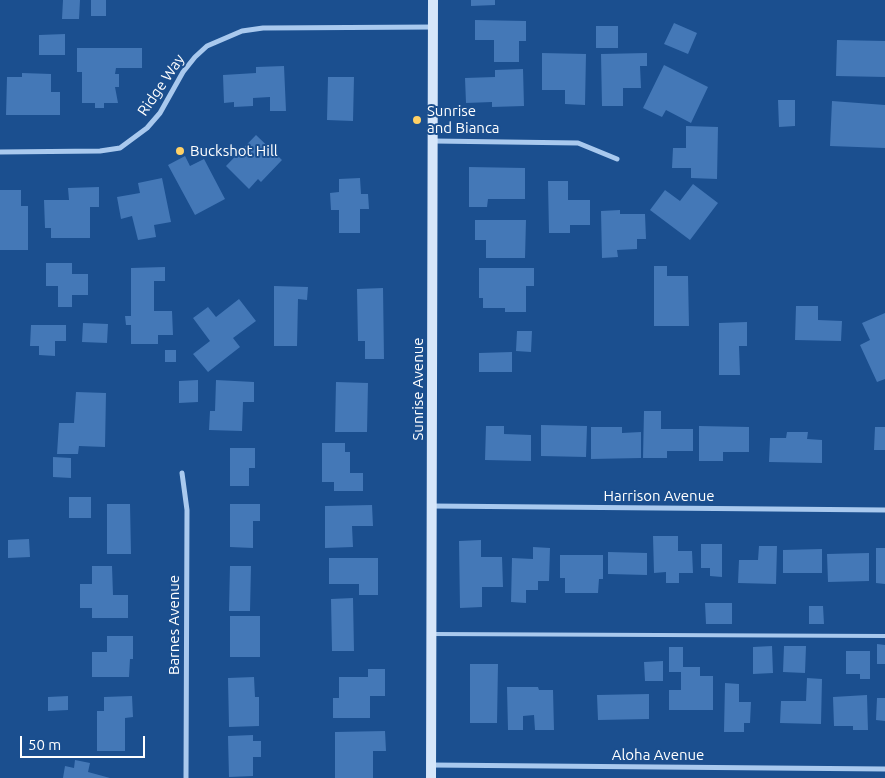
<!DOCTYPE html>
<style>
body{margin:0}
#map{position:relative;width:885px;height:778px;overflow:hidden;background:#1b4f8f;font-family:Ubuntu,sans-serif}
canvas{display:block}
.scale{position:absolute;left:20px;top:736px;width:125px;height:22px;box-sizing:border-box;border:2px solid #fff;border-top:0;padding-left:6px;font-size:15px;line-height:18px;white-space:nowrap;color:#fff;-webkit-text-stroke:4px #1b4f8f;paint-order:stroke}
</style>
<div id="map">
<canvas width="885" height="778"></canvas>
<div class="scale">50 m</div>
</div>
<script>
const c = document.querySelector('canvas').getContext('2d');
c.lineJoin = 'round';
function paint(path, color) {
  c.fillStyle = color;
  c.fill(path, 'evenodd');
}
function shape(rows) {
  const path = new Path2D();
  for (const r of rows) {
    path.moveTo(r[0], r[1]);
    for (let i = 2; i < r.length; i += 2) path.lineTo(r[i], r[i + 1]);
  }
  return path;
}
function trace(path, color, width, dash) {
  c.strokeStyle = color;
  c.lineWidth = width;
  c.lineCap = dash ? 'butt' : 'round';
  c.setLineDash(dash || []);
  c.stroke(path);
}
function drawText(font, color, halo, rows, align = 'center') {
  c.font = font + ' Ubuntu,sans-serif';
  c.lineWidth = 4;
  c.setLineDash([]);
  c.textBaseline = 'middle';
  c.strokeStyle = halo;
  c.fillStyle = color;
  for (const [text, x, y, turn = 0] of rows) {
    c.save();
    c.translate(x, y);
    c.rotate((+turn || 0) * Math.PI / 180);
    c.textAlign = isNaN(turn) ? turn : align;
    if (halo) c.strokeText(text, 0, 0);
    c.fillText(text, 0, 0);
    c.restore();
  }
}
paint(shape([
 [63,0,80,0,79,19,62,19],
 [91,0,106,0,106,16,91,16],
 [471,0,495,0,495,5,471,6],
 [475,20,526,21,526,41,519,41,519,62,494,62,494,40,475,40],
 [674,23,697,33,688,54,664,44],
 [596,26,618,26,618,48,596,48],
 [65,34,65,55,39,55,39,35],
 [837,40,885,41,885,77,836,76],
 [77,48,142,48,142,68,116,68,115,74,119,74,119,87,115,87,118,103,104,103,104,108,95,108,95,103,82,103,82,72,77,72],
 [542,53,586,54,585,105,565,104,565,90,542,90],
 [647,53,647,66,640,66,641,88,623,88,623,106,602,106,601,54],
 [664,65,708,87,691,123,666,110,662,117,643,108],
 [284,66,286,111,270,111,270,97,253,98,253,106,234,107,234,102,224,103,223,75,256,73,256,67],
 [523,69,524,106,492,107,492,102,466,103,465,78,495,77,495,70],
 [22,73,51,74,51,92,60,92,60,115,6,115,7,77,22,77],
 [328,77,354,77,353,121,327,120],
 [778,100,795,100,795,126,779,127],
 [832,101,885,105,885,148,830,146],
 [686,126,718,127,717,179,691,178,691,168,672,168,673,148,686,148],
 [256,135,282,160,261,182,258,179,249,189,226,166],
 [185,156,190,166,204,159,225,199,195,215,168,165],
 [469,167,525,168,525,199,488,199,487,207,469,207],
 [162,178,171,222,154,225,156,237,138,240,132,216,121,219,117,197,140,193,138,183],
 [360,178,361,194,368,194,369,209,360,209,360,233,339,233,339,210,331,210,330,193,339,192,339,179],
 [548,181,568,181,568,200,590,200,590,225,570,225,570,233,549,233],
 [693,184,718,203,690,240,650,210,665,190,680,201],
 [99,187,99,207,90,207,90,238,51,238,51,228,45,228,44,200,69,200,68,188],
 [0,190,21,190,21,206,28,206,28,250,0,250],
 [620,210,620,214,645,214,646,239,637,239,637,249,617,250,618,257,602,258,601,211],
 [475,220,526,220,525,258,486,258,486,240,475,240],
 [46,263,72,263,72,274,88,274,88,295,72,295,72,307,58,307,58,286,46,286],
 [654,266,667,266,667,276,688,276,689,326,654,326],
 [165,267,165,281,154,281,154,311,172,311,173,335,158,335,158,344,131,344,131,325,126,325,125,316,131,316,131,268],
 [479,268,534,268,534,286,526,286,526,312,505,312,505,308,483,308,483,298,479,298],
 [274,286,308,287,307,300,298,299,297,346,274,346],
 [383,288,384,359,365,359,365,341,358,341,357,289],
 [239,299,256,321,233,338,240,347,208,372,193,354,210,341,193,318,208,307,216,317],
 [796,306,818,306,818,320,842,321,841,341,795,340],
 [885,313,885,379,877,382,860,345,870,340,862,323],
 [747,322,747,346,739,346,740,375,719,375,719,323],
 [83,323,108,324,107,343,82,342],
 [31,325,66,325,66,341,55,341,55,356,39,355,39,346,30,346],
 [517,331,532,331,531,352,516,351],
 [165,350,176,350,176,362,165,362],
 [512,352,512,372,479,372,479,353],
 [198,380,198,402,179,403,179,381],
 [216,380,254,382,254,402,243,402,242,431,209,430,210,411,215,411],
 [336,382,368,383,367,432,335,432],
 [76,392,106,393,105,447,79,446,78,454,57,454,59,423,74,423],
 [644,411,661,411,661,429,693,429,693,451,667,451,667,458,643,458],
 [541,425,587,426,586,457,541,456],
 [486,426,504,426,504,434,531,435,531,461,485,460],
 [699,426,749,427,749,452,723,452,723,461,699,461],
 [591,427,622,427,622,433,641,432,641,458,591,459],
 [875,427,885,427,885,450,874,450],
 [787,432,808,432,807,439,822,440,822,463,769,462,770,438,786,438],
 [322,443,345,443,345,452,350,452,350,473,363,473,363,491,334,491,334,482,322,482],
 [230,448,255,448,255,468,249,468,249,486,230,486],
 [53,457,71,458,71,478,53,477],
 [69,497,91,497,91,518,69,518],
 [107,504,130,504,131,554,107,554],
 [230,504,260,504,260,521,253,521,253,548,230,547],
 [372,505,373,526,352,526,353,547,325,548,325,506],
 [653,536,678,536,678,551,692,551,693,573,679,573,679,583,666,583,666,572,654,573],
 [29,539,30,557,8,558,8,540],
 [481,540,481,557,502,557,503,587,482,587,482,607,460,608,459,541],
 [701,544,722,544,722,577,710,576,710,568,701,568],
 [759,546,777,546,776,584,738,583,739,560,758,560],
 [533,547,550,548,549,581,538,581,538,590,526,590,526,603,511,602,512,558,533,559],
 [876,548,885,548,885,584,876,583],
 [822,549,822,573,783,573,783,550],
 [608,552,647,553,647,575,608,574],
 [869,553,869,581,828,582,827,554],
 [560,555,603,555,603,579,599,579,598,593,565,593,565,578,560,578],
 [329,558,378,558,378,595,359,595,359,584,329,584],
 [92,566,112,566,113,595,128,595,128,618,92,618,92,608,80,608,80,584,92,584],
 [230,566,251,566,250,611,229,611],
 [353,598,354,651,332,651,331,599],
 [705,603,732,603,732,624,706,624],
 [809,606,823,606,824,624,809,624],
 [230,616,260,616,260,657,230,657],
 [107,636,133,636,133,659,130,659,129,677,92,677,92,652,107,652],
 [877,644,885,645,885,664,877,664],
 [772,646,773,673,753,674,753,647],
 [784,646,806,646,805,673,783,672],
 [669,647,683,647,683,667,700,667,700,676,713,676,713,710,669,710,669,690,681,690,681,672,669,672],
 [846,651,870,651,870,679,860,679,860,674,846,674],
 [663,661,663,681,645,681,644,662],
 [470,664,498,664,497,723,470,723],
 [368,669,385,669,385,696,370,696,370,718,333,718,333,698,339,698,339,677,368,677],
 [254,677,255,697,259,697,259,726,229,727,228,678],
 [807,678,822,679,821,724,780,723,781,701,806,701],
 [725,683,739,684,739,702,751,702,750,723,744,723,744,732,724,732],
 [507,687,538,687,539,690,553,690,554,730,535,730,534,715,523,716,523,730,508,730],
 [649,694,649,719,598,720,597,695],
 [867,695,868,730,853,730,853,726,834,726,833,697],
 [68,696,68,710,48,711,48,697],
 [132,696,133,717,125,718,125,751,97,751,97,711,104,711,104,697],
 [877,698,885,698,885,721,876,720],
 [385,731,386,751,373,751,373,778,335,778,335,732],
 [253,735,253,741,261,741,261,757,253,757,253,776,229,777,228,736],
 [75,760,90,763,88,772,110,778,63,778,65,766,74,768]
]), '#4478b7');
trace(shape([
 [432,634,885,636]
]), '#a9c9ee', 4);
trace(shape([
 [434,141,578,143,617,159],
 [0,152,100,151,120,148,147,128,160,113,183,72,195,57,207,46,242,31,263,28,434,27],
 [182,473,187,510,186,778],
 [432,506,885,510],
 [431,765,885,769]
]), '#a9c9ee', 5);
trace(shape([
 [431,778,433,0]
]), '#d6e6fa', 10);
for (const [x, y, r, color] of [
 [417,120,5,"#ffd166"],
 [180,151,5,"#ffd166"]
]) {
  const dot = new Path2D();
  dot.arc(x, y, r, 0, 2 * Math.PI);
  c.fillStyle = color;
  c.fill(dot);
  trace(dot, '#1b4f8f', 2);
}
drawText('15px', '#fff', '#1b4f8f', [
 ["Ridge Way",161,85,-56],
 ["Sunrise Avenue",418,389,-90],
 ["Harrison Avenue",659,496],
 ["Barnes Avenue",174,625,-90],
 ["Aloha Avenue",658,755]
]);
drawText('15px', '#fff', '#1b4f8f', [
 ["Sunrise",427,111],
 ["and Bianca",427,128],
 ["Buckshot Hill",190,151]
], 'left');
</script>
